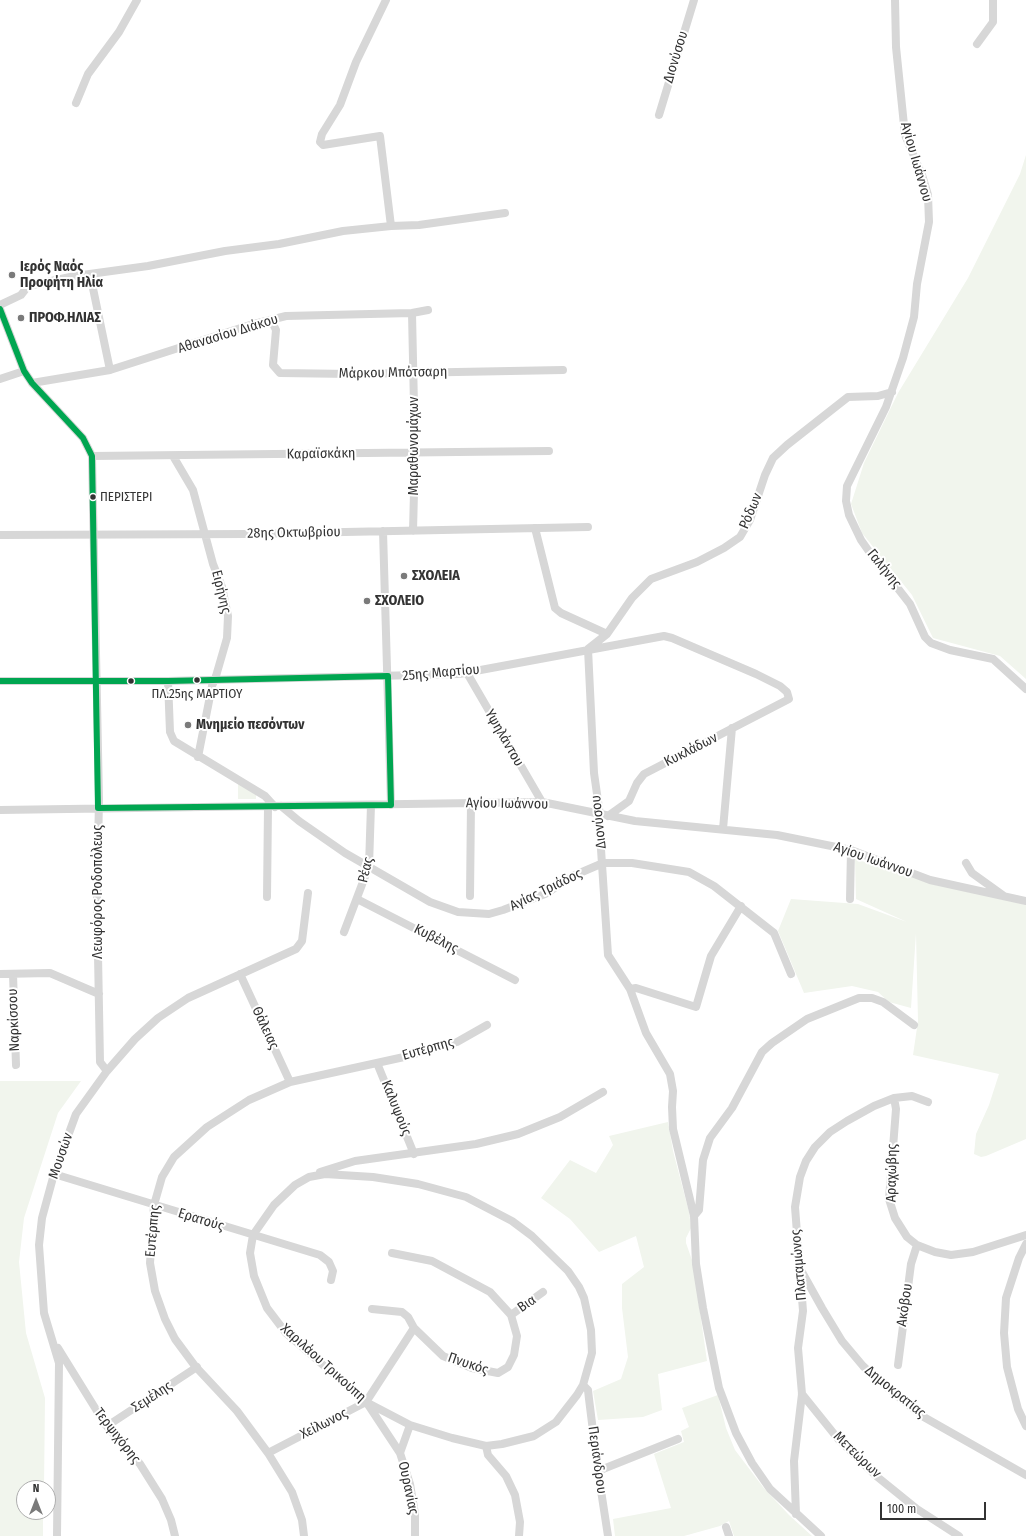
<!DOCTYPE html>
<meta charset="utf-8">
<style>
body{margin:0}
#map{position:relative;width:1026px;height:1536px;overflow:hidden;background:#fff;font-family:"Fira Sans Condensed",sans-serif}
canvas{display:block}
.north{position:absolute;left:16px;top:1480px;width:40px;height:40px;box-sizing:border-box;background:#fff;border:1px solid #adadad;border-radius:50%;rotate:0deg;font-size:11px;font-weight:700;line-height:16px;text-align:center;color:#333}
.north::after{content:'';display:block;margin:auto;width:14px;height:18px;background:#7a7a7a;clip-path:polygon(50% 0,100% 100%,50% 72%,0 100%)}
.scale{position:absolute;left:880px;top:1502px;width:106px;height:18px;box-sizing:border-box;border:2px solid #333;border-top:0;padding-left:5px;font-size:12px;line-height:14px;white-space:nowrap;color:#333;-webkit-text-stroke:3px #fff;paint-order:stroke}
</style>
<div id="map">
<canvas width="1026" height="1536"></canvas>
<div class="north">N</div>
<div class="scale">100 m</div>
</div>
<script>
const c = document.querySelector('canvas').getContext('2d');
c.lineJoin = 'round';
function paint(path, color) {
  c.fillStyle = color;
  c.fill(path, 'evenodd');
}
function shape(rows) {
  const path = new Path2D();
  for (const r of rows) {
    path.moveTo(r[0], r[1]);
    for (let i = 2; i < r.length; i += 2) path.lineTo(r[i], r[i + 1]);
  }
  return path;
}
function trace(path, color, width, dash) {
  c.strokeStyle = color;
  c.lineWidth = width;
  c.lineCap = dash ? 'butt' : 'round';
  c.setLineDash(dash || []);
  c.stroke(path);
}
function drawText(font, color, halo, rows, align = 'center') {
  c.font = font + ' "Fira Sans Condensed",sans-serif';
  c.lineWidth = 4;
  c.setLineDash([]);
  c.textBaseline = 'middle';
  c.strokeStyle = halo;
  c.fillStyle = color;
  for (const [text, x, y, turn = 0] of rows) {
    c.save();
    c.translate(x, y);
    c.rotate((+turn || 0) * Math.PI / 180);
    c.textAlign = isNaN(turn) ? turn : align;
    if (halo) c.strokeText(text, 0, 0);
    c.fillText(text, 0, 0);
    c.restore();
  }
}
paint(shape([
 [1026,155,1026,679,1000,656,933,638,912,595,862,533,851,504,864,463,898,393,968,278,1020,174],
 [238,783,256,795,256,799,238,799],
 [855,859,927,881,1026,905,1026,1139,986,1156,981,1157,974,1154,976,1134,989,1105,999,1074,913,1055,918,1021,916,933,911,1008,889,1002,878,992,852,986,804,993,778,931,791,899,858,904,907,922,856,899],
 [0,1081,81,1081,58,1113,24,1218,19,1262,26,1333,45,1398,44,1488,24,1488,24,1512,43,1512,43,1536,0,1536],
 [668,1122,673,1151,689,1212,691,1228,686,1238,686,1243,693,1263,707,1361,658,1374,662,1410,643,1417,598,1420,593,1391,621,1379,628,1357,622,1308,622,1284,644,1267,636,1236,599,1252,570,1219,541,1198,570,1160,596,1173,613,1145,609,1136],
 [718,1395,726,1428,735,1450,763,1487,789,1515,812,1536,734,1536,729,1521,720,1526,684,1536,615,1536,613,1519,671,1508,654,1454,684,1442,681,1431,689,1427,682,1408]
]), '#f1f5ed');
trace(shape([
 [386,0,356,62,340,105,322,134,320,142,323,145,380,136,391,226],
 [895,0,896,47,905,135,922,175,928,195,929,222,917,284,914,317,903,358,886,407,847,486,846,501,849,515,861,540,868,550,910,604,925,637,931,643,950,650,993,659,1026,689],
 [977,44,993,22,993,0],
 [76,103,88,74,119,32,137,0],
 [659,115,694,0],
 [90,274,110,370],
 [0,305,21,295,28,286,75,276,148,266,225,251,279,244,343,231,391,226,419,225,505,213],
 [0,309,24,371,32,383,83,438,92,456,99,799,97,901,100,1062,107,1071],
 [412,313,415,453,413,531],
 [271,320,276,330,273,365,280,373,351,374,563,370],
 [0,379,24,371],
 [32,383,110,370,250,325,286,316,412,313,428,310],
 [92,456,549,451],
 [173,456,193,490,213,564,222,587,228,616,227,638,216,676,212,686,198,757],
 [535,528,555,608,561,613,607,634],
 [383,531,391,805],
 [0,535,248,534,588,527],
 [467,673,542,802],
 [0,681,168,681,459,674,664,636,672,638,756,674,780,686,787,692,789,699,644,774,637,783,629,801,608,816],
 [168,681,170,732,174,741,265,796,275,807],
 [281,806,299,821,345,853,430,902,458,912,489,914,503,910,545,894,575,875,603,863,632,863,689,872,714,886,774,933,791,974],
 [0,810,542,802,635,821,777,835,851,850,930,880,1026,901],
 [723,829,732,728],
 [966,863,972,873,1004,896],
 [470,896,471,803],
 [267,897,268,807],
 [357,899,515,980],
 [850,899,851,850],
 [344,932,369,866,371,805],
 [0,974,50,973,99,994],
 [13,974,16,1065],
 [240,974,290,1082],
 [630,989,636,988,696,1007,711,956,741,906],
 [377,1063,414,1154],
 [894,1098,896,1109,889,1199,895,1218,907,1237,917,1245,935,1252,951,1255,973,1252,1026,1235],
 [320,1172,355,1161,476,1144,518,1134,560,1117,603,1092],
 [54,1174,320,1255,329,1262,333,1271,331,1280],
 [325,1174,373,1177,418,1184,466,1197,512,1221,532,1236,568,1271,579,1287,584,1298,591,1330,592,1353,583,1385,577,1395,556,1422,534,1436,502,1444,486,1446,452,1438,410,1425,366,1402,286,1333,267,1308,254,1276,250,1253,253,1235,274,1205,295,1185,309,1177,325,1174],
 [694,1216,699,1210,703,1160,710,1138,732,1108,762,1052,772,1043,807,1019,859,998,872,998,883,1002,914,1025],
 [1026,1244,1019,1258,1006,1298,1004,1333,1007,1367,1018,1409,1026,1426],
 [802,1272,822,1308,842,1341,863,1366,878,1380,922,1416,1026,1475],
 [372,1309,402,1312,408,1317,414,1328,443,1356,472,1368,498,1373,508,1367,514,1355,517,1336,511,1315,490,1292,432,1261,392,1253],
 [511,1315,543,1292],
 [58,1348,105,1424,140,1464,162,1499,171,1520,175,1536],
 [898,1365,911,1264,917,1245],
 [583,1385,588,1390,589,1399,598,1471,608,1536],
 [802,1394,839,1440,875,1475,917,1509,959,1536],
 [367,1403,400,1453,410,1484,415,1514,415,1536],
 [107,1426,197,1367],
 [486,1446,488,1455,506,1476,515,1495,520,1522,519,1536],
 [268,1453,366,1402,414,1328],
 [400,1453,410,1425],
 [598,1471,678,1439],
 [796,1514,794,1461,802,1394,798,1348,803,1311,795,1207,800,1177,806,1161,815,1147,830,1132,847,1121,874,1106,894,1098,912,1096,928,1102],
 [726,1527,729,1536],
 [57,1536,59,1363,44,1313,39,1245,42,1218,54,1174,76,1114,107,1071,135,1039,158,1018,188,998,296,949,302,941,308,893],
 [304,1536,302,1520,292,1492,268,1453,237,1411,195,1366,175,1339,165,1319,155,1291,150,1263,154,1205,162,1177,174,1157,207,1127,249,1100,290,1082,404,1057,457,1042,487,1025],
 [821,1536,770,1489,752,1463,736,1433,719,1388,703,1308,696,1264,694,1216,673,1129,672,1107,673,1091,670,1074,646,1033,630,989,608,955,599,819,600,815,594,773,588,649,607,634,632,598,651,579,697,562,724,548,740,537,750,520,765,475,773,458,787,445,848,397,878,396,892,392]
]), '#d7d7d7', 8);
trace(shape([
 [0,309,24,371,32,383,83,438,92,456,98,808],
 [388,676,391,805],
 [0,681,168,681,388,676],
 [98,808,391,805]
]), '#00a651', 6);
for (const [x, y, r, color] of [
 [12,275,4,"#7a7a7a"],
 [21,318,4,"#7a7a7a"],
 [93,497,3.5,"#333"],
 [404,576,4,"#7a7a7a"],
 [367,601,4,"#7a7a7a"],
 [197,680,3.5,"#333"],
 [131,681,3.5,"#333"],
 [188,725,4,"#7a7a7a"]
]) {
  const dot = new Path2D();
  dot.arc(x, y, r, 0, 2 * Math.PI);
  c.fillStyle = color;
  c.fill(dot);
  trace(dot, '#fff', 1.5);
}
drawText('13px', '#333', '#fff', [
 ["ΠΕΡΙΣΤΕΡΙ",100,497],
 ["ΠΛ.25ης ΜΑΡΤΙΟΥ",197,694,"center"]
], 'left');
drawText('14px', '#333', '#fff', [
 ["Διονύσου",676,57,-73],
 ["Αγίου Ιωάννου",916,162,74],
 ["Αθανασίου Διάκου",228,334,-17],
 ["Μάρκου Μπότσαρη",393,373,-1],
 ["Μαραθωνομάχων",414,446,-90],
 ["Καραϊσκάκη",321,454,-1],
 ["Ρόδων",751,511,-67],
 ["28ης Οκτωβρίου",294,533,-1],
 ["Γαλήνης",884,569,51],
 ["Ειρήνης",221,592,76],
 ["25ης Μαρτίου",441,673,-5],
 ["Υψηλάντου",504,738,60],
 ["Κυκλάδων",691,750,-27],
 ["Αγίου Ιωάννου",507,804,1],
 ["Διονύσου",599,822,-96],
 ["Αγίου Ιωάννου",873,860,19],
 ["Ρέας",366,870,-76],
 ["Αγίας Τριάδος",546,890,-26],
 ["Λεωφόρος Ροδοπόλεως",98,892,-90],
 ["Κυβέλης",436,939,27],
 ["Ναρκίσσου",14,1020,-92],
 ["Θάλειας",265,1028,65],
 ["Ευτέρπης",428,1049,-16],
 ["Καλυψούς",396,1108,68],
 ["Μουσών",61,1156,-71],
 ["Αραχώβης",892,1173,-89],
 ["Ερατούς",201,1220,17],
 ["Ευτέρπης",153,1231,-85],
 ["Πλαταμώνος",799,1265,-95],
 ["Βια",527,1304,-35],
 ["Ακόβου",905,1305,-82],
 ["Χαριλάου Τρικούπη",323,1363,42],
 ["Πνυκός",468,1364,19],
 ["Δημοκρατίας",895,1392,39],
 ["Σεμέλης",152,1397,-33],
 ["Χείλωνος",324,1424,-27],
 ["Τερψιχόρης",117,1436,52],
 ["Μετεώρων",857,1455,44],
 ["Περιάνδρου",597,1460,82],
 ["Ουρανίας",408,1488,78]
]);
drawText('bold 14px', '#333', '#fff', [
 ["Ιερός Ναός",20,267],
 ["Προφήτη Ηλία",20,283],
 ["ΠΡΟΦ.ΗΛΙΑΣ",29,318],
 ["ΣΧΟΛΕΙΑ",412,576],
 ["ΣΧΟΛΕΙΟ",375,601],
 ["Μνημείο πεσόντων",196,725]
], 'left');
</script>
